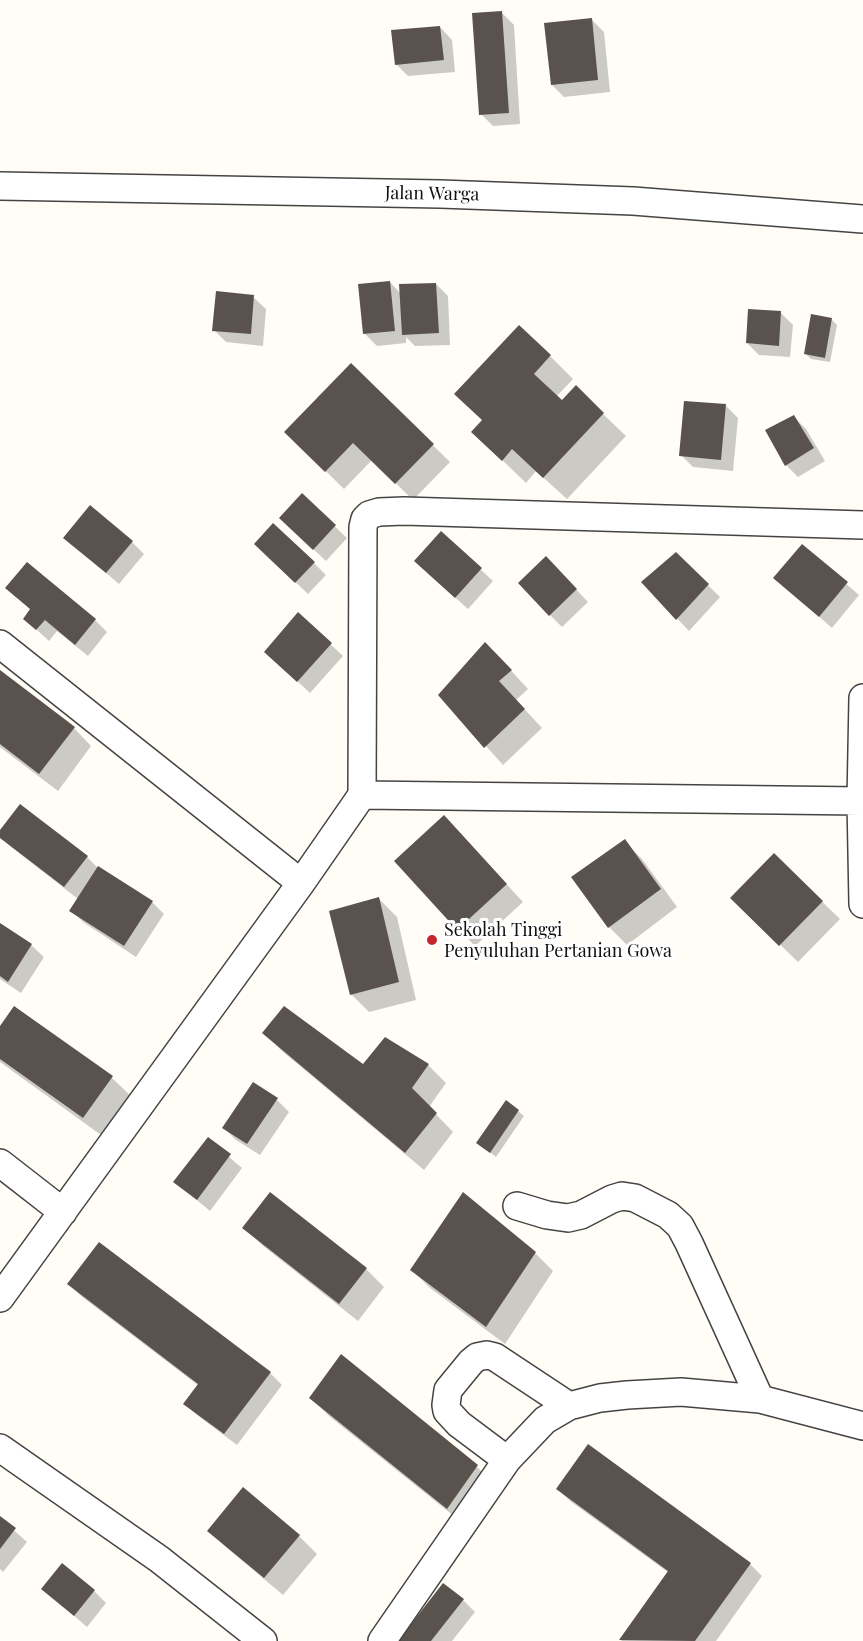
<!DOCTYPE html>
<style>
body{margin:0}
canvas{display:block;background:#fffdf5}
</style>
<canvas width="863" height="1641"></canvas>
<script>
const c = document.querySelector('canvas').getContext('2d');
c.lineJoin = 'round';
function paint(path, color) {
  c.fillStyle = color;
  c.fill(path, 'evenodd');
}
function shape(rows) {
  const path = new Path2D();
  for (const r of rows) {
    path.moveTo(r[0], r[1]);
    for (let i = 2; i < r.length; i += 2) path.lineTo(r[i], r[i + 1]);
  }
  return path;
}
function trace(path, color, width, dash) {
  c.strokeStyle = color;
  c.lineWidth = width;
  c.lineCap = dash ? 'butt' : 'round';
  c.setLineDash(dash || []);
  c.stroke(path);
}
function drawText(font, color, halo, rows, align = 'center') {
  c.font = font + ' "Playfair Display",serif';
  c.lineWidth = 6;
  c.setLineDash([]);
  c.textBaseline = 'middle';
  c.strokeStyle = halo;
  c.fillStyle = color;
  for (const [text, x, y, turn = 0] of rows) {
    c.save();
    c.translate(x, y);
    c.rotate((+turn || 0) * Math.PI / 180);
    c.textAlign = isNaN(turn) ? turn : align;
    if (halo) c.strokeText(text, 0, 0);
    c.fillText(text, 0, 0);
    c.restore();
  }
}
paint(shape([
 [502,13,514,25,520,124,493,126,481,114],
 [592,20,604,32,610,92,564,97,552,85],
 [440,27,452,40,455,72,408,76,396,64],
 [390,282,401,294,436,284,448,296,450,345,415,346,406,337,406,343,377,346,365,334],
 [253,297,266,309,263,346,226,342,214,330],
 [781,313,793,325,790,357,759,355,747,343],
 [831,319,837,325,830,362,811,359,805,353],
 [550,356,573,379,556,397,562,402,603,414,626,436,567,499,536,471,526,483,473,432],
 [351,365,450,462,413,500,372,460,344,489,286,432],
 [726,406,738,418,733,471,693,467,681,455],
 [794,417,806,429,825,461,798,477,786,465],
 [302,495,347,538,326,561,293,530],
 [441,533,493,581,468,609,428,573],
 [65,538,132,542,144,554,119,584],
 [802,546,859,595,832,628,775,578],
 [676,554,720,597,689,631,643,583],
 [268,556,314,563,326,575,308,594],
 [558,570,588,602,562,627,550,615],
 [298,614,343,656,310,693,278,663],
 [25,619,95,620,107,632,88,656,57,631,49,641],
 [503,662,528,689,516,700,542,728,503,765,440,695],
 [0,672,74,728,91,746,58,791,0,747],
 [0,832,87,857,98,868,152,902,164,914,136,957,83,922,71,910,78,899,10,846,0,836],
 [461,835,523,902,475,946,458,929],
 [624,841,642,859,677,907,627,945,609,927],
 [774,855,840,919,798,962,732,898],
 [379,899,397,917,416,1000,369,1012,351,994],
 [0,925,31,945,44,957,21,993,0,979],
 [15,1008,112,1078,130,1095,101,1135,0,1062,0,1029],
 [264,1033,364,1066,385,1039,428,1065,446,1083,429,1107,453,1132,424,1170,282,1051],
 [277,1100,289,1112,260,1155,236,1140,224,1128],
 [518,1111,524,1116,496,1157,478,1143],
 [208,1139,242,1168,210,1211,175,1182],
 [464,1195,535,1253,553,1271,505,1344,430,1288,412,1270],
 [244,1227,366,1269,384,1287,358,1321,262,1245],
 [69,1284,270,1373,282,1385,237,1445,197,1415,185,1403,199,1386,81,1296],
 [342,1356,477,1467,495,1484,465,1525,329,1416,311,1398],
 [243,1489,299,1536,317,1554,283,1595,227,1548,209,1531],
 [558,1489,750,1564,762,1576,716,1641,622,1641,621,1640,669,1573,570,1501],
 [0,1518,27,1542,3,1572,0,1569],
 [43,1589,94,1591,106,1603,87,1627],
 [463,1600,475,1612,452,1641,400,1641]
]), '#0003');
paint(shape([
 [502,11,509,113,479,115,472,13],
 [592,18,598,80,551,85,544,23],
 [440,26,444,60,395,65,391,30],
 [390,281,395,331,363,334,358,284],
 [436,283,439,333,402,335,399,284],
 [216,291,254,295,251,334,212,331],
 [748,309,781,311,779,346,746,343],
 [811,314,832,318,825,358,804,354],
 [519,325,551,355,534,374,562,400,576,385,604,413,543,478,512,449,502,461,471,432,482,420,454,394],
 [351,363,434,444,395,484,353,443,325,472,284,432],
 [684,401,726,404,721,460,679,456],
 [794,415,814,448,785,466,765,430],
 [302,493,336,525,313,550,279,518],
 [90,505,133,541,106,573,63,538],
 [273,523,315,562,295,583,254,544],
 [441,531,482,568,455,598,414,561],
 [802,544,848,582,819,617,773,578],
 [676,552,709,584,676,620,641,582],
 [546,556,577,589,549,616,518,583],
 [27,562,96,619,75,645,45,620,36,630,23,619,30,609,5,588],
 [298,612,332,643,297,682,264,652],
 [485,642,512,670,499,681,525,709,484,748,438,695],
 [0,670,75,727,39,774,0,744],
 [20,804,88,856,64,887,0,838,0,830],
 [444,815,507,884,457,930,394,861],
 [625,839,661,889,608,928,571,877],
 [774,853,823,901,779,946,730,898],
 [98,866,153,901,124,946,69,911],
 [379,897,399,982,350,995,329,911],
 [0,923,32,944,8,982,0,976],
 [14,1006,113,1076,83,1118,0,1059,0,1026],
 [284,1006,363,1064,385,1037,429,1064,412,1088,437,1113,405,1153,262,1033],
 [253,1082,278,1098,247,1144,222,1128],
 [506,1100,519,1110,490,1153,476,1143],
 [208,1137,231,1154,197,1200,173,1182],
 [270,1192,367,1268,339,1304,242,1228],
 [463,1192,536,1252,486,1327,410,1270],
 [99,1242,271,1372,224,1434,183,1404,198,1384,67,1284],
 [341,1354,478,1465,447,1509,309,1398],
 [588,1444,751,1563,695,1641,619,1640,668,1571,556,1489],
 [243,1487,300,1535,264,1578,207,1531],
 [0,1516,16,1528,0,1549],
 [62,1563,95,1590,74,1616,41,1589],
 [443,1583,464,1599,431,1641,398,1641]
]), '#5a524d');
const minor = shape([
 [0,186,440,194,633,201,863,219],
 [0,644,301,883],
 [863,698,861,801,863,904],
 [861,801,362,795,363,527,365,519,369,515,379,512,404,511,863,525],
 [0,1163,63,1212],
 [517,1206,547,1215,568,1218,581,1215,612,1199,622,1196,635,1198,668,1215,680,1226,689,1243,760,1399],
 [0,1298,301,883,362,795],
 [0,1448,159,1559,263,1641],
 [507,1460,459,1424,447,1411,446,1405,448,1390,471,1362,477,1357,487,1355,495,1357,569,1406],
 [382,1641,507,1460,545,1420,569,1406,600,1398,627,1395,681,1392,760,1399,863,1426]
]);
trace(minor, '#444', 30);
trace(minor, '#fff', 27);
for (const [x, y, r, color] of [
 [432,940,6,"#c4262e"]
]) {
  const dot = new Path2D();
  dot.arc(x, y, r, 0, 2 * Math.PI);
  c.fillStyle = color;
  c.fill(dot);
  trace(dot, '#fff', 2);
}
drawText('18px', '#111', '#fff', [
 ["Jalan Warga",432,194,1]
]);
drawText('18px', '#111', '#fff', [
 ["Sekolah Tinggi",444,930],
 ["Penyuluhan Pertanian Gowa",444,951]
], 'left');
</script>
